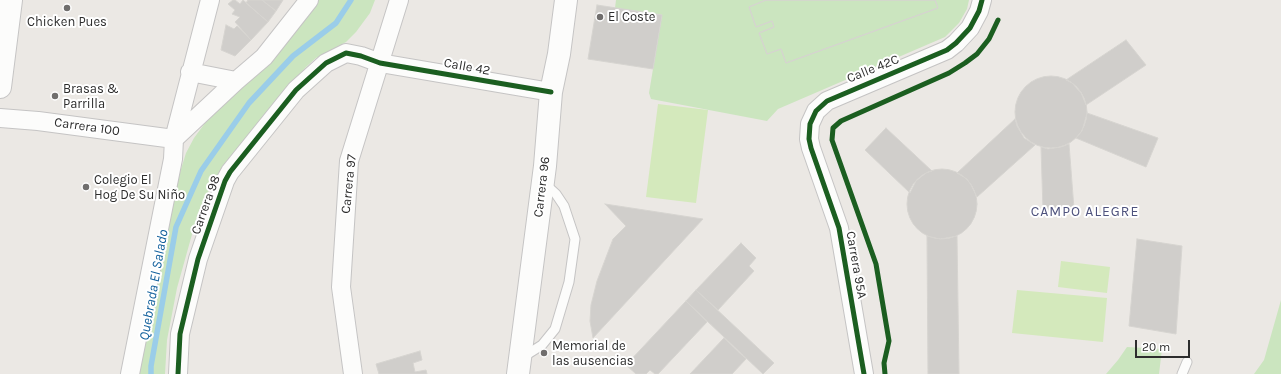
<!DOCTYPE html>
<meta charset="utf-8">
<style>
body{margin:0}
#map{position:relative;width:1281px;height:374px;overflow:hidden;background:#ebe8e4;font-family:Karla,sans-serif}
canvas{display:block}
.scale{position:absolute;left:1135px;top:340px;width:55px;height:18px;box-sizing:border-box;border:2px solid #2d2d2d;border-top:0;padding-left:5px;font-size:12px;line-height:14px;white-space:nowrap;color:#2d2d2d;-webkit-text-stroke:3px #fff;paint-order:stroke}
</style>
<div id="map">
<canvas width="1281" height="374"></canvas>
<div class="scale">20 m</div>
</div>
<script>
const c = document.querySelector('canvas').getContext('2d');
c.lineJoin = 'round';
function paint(path, color) {
  c.fillStyle = color;
  c.fill(path, 'evenodd');
}
function shape(rows) {
  const path = new Path2D();
  for (const r of rows) {
    if (r.length === 3) {
      path.moveTo(r[0] + r[2], r[1]);
      path.arc(r[0], r[1], r[2], 0, 2 * Math.PI);
      continue;
    }
    path.moveTo(r[0], r[1]);
    for (let i = 2; i < r.length; i += 2) path.lineTo(r[i], r[i + 1]);
  }
  return path;
}
function trace(path, color, width, dash) {
  c.strokeStyle = color;
  c.lineWidth = width;
  c.lineCap = dash ? 'butt' : 'round';
  c.setLineDash(dash || []);
  c.stroke(path);
}
function drawText(font, color, halo, rows, align = 'center') {
  c.font = font + ' Karla,sans-serif';
  c.lineWidth = 4;
  c.setLineDash([]);
  c.textBaseline = 'middle';
  c.strokeStyle = halo;
  c.fillStyle = color;
  for (const [text, x, y, turn = 0] of rows) {
    c.save();
    c.translate(x, y);
    c.rotate((+turn || 0) * Math.PI / 180);
    c.textAlign = isNaN(turn) ? turn : align;
    if (halo) c.strokeText(text, 0, 0);
    c.fillText(text, 0, 0);
    c.restore();
  }
}
paint(shape([
 [318,0,375,0,370,13,356,32,346,42,316,58,306,67,228,160,212,184,198,213,177,288,167,340,165,374,138,374,164,235,181,169,186,153,194,138,208,119,302,21],
 [616,0,969,0,967,9,959,23,945,37,778,109,767,121,651,99,649,93,662,15,615,8],
 [1281,300,1281,374,1254,374,1264,360],
 [1127,347,1162,349,1159,374,1106,374,1118,360]
]), '#cbe5bf');
paint(shape([
 [658,104,708,110,696,203,646,197],
 [1061,261,1110,267,1107,293,1058,287],
 [1017,290,1107,298,1103,342,1012,333]
]), '#d4e9bc');
trace(shape([
 [151,374,151,366,176,227,201,171,249,103,293,56,336,23,351,0]
]), '#9acde9', 5.5);
const building = shape([
 [233,0,235,0,240,4,243,0,268,22,251,40,235,22,240,17,232,14,235,10,228,4,233,0],
 [248,0,262,0,276,11,268,22,246,3,248,0],
 [262,0,283,0,276,11,262,0],
 [766,0,935,0,938,8,786,63,781,49,767,54,759,33,774,27,772,21,756,27,749,7,766,0],
 [766,0,935,0,938,8,786,63,781,49,767,54,759,33,774,27,772,21,756,27,749,7,766,0],
 [597,5,662,15,653,69,588,59,597,5],
 [226,25,234,29,237,26,251,40,235,56,221,50,226,25],
 [1126,40,1146,65,1086,105,1081,93,1072,83,1066,80,1126,40],
 [1051,112,36],
 [1087,113,1158,138,1146,167,1076,138,1082,131,1087,113],
 [1015,119,1017,126,1024,138,1035,145,977,197,971,185,967,179,957,173,1015,119],
 [886,128,932,171,926,173,916,181,910,193,865,150,886,128],
 [1069,144,1074,209,1043,210,1041,147,1048,149,1061,147,1069,144],
 [942,204,35],
 [605,204,703,219,593,338,590,321,591,305,597,281,613,239,626,226,605,204],
 [927,236,940,239,957,236,959,374,928,374,927,236],
 [1137,239,1182,246,1176,334,1129,326,1137,239],
 [741,243,756,258,749,266,754,271,718,310,696,290,741,243],
 [696,290,774,363,763,374,686,301,696,290],
 [686,301,707,322,658,374,655,374,650,370,646,374,636,374,626,365,686,301],
 [724,338,746,359,732,374,690,374,724,338],
 [420,351,422,360,413,363,415,372,426,370,427,374,379,374,376,364,420,351]
]);
paint(building, '#d0cecb');
trace(building, '#d6d4d0', 1);
const lane = shape([
 [523,357,542,345,555,329,569,282,575,239,564,206,556,194,544,183],
 [1182,374,1187,362]
]);
const street = shape([
 [190,72,236,81],
 [0,118,38,121,174,139,236,81,264,57,309,0],
 [130,374,173,159,174,139,210,0],
 [178,374,180,334,198,259,225,181,230,172,296,90,326,63,346,53,361,56,380,63,551,92],
 [353,374,341,287,349,161,399,0],
 [864,374,839,228,811,148,809,139,810,124,816,111,827,101,947,50,956,43,970,28,979,11,982,0]
]);
const secondary = shape([
 [0,87,11,0],
 [518,374,545,166,551,92,559,54,566,0]
]);
trace(lane, '#c5c4c4', 11);
trace(street, '#c5c4c4', 20);
trace(secondary, '#c5c4c4', 24);
trace(lane, '#fcfcfb', 9);
trace(street, '#fcfcfb', 18);
trace(secondary, '#fcfcfb', 22);
trace(shape([
 [178,374,180,334,198,259,225,181,230,172,296,90,326,63,346,53,361,56,380,63,551,92],
 [864,374,839,228,811,148,809,139,810,124,816,111,827,101,947,50,956,43,970,28,979,11,982,0],
 [885,374,884,363,889,341,876,264,832,140,833,128,841,121,949,73,965,63,977,54,989,39,998,20]
]), '#1b5e20', 5);
for (const [x, y, r, color] of [
 [67,8,4,"#706e6d"],
 [600,17,4,"#706e6d"],
 [55,96,4,"#706e6d"],
 [86,187,4,"#706e6d"],
 [544,353,4,"#706e6d"]
]) {
  const dot = new Path2D();
  dot.arc(x, y, r, 0, 2 * Math.PI);
  c.fillStyle = color;
  c.fill(dot);
  trace(dot, '#fff', 1.5);
}
drawText('13px', '#2d2d2d', '#fff', [
 ["El Coste",608,17],
 ["Chicken Pues",67,22,"center"],
 ["Brasas &",63,89],
 ["Parrilla",63,104],
 ["Colegio El",94,180],
 ["Hog De Su Niño",94,195],
 ["Memorial de",552,346],
 ["las ausencias",552,361]
], 'left');
drawText('13px', '#2d2d2d', '#fff', [
 ["Calle 42",467,67,10],
 ["Calle 42C",873,69,-22],
 ["Carrera 100",87,127,8],
 ["Carrera 97",349,184,-84],
 ["Carrera 96",542,187,-83],
 ["Carrera 98",206,205,-70],
 ["Carrera 95A",856,265,80]
]);
c.letterSpacing = '1px';
drawText('14px', '#4e527d', '#fff', [
 ["CAMPO ALEGRE",1085,212]
]);
c.letterSpacing = '0px';
drawText('italic 14px', '#12609c', '#fff', [
 ["Quebrada El Salado",154,285,-80]
]);
</script>
